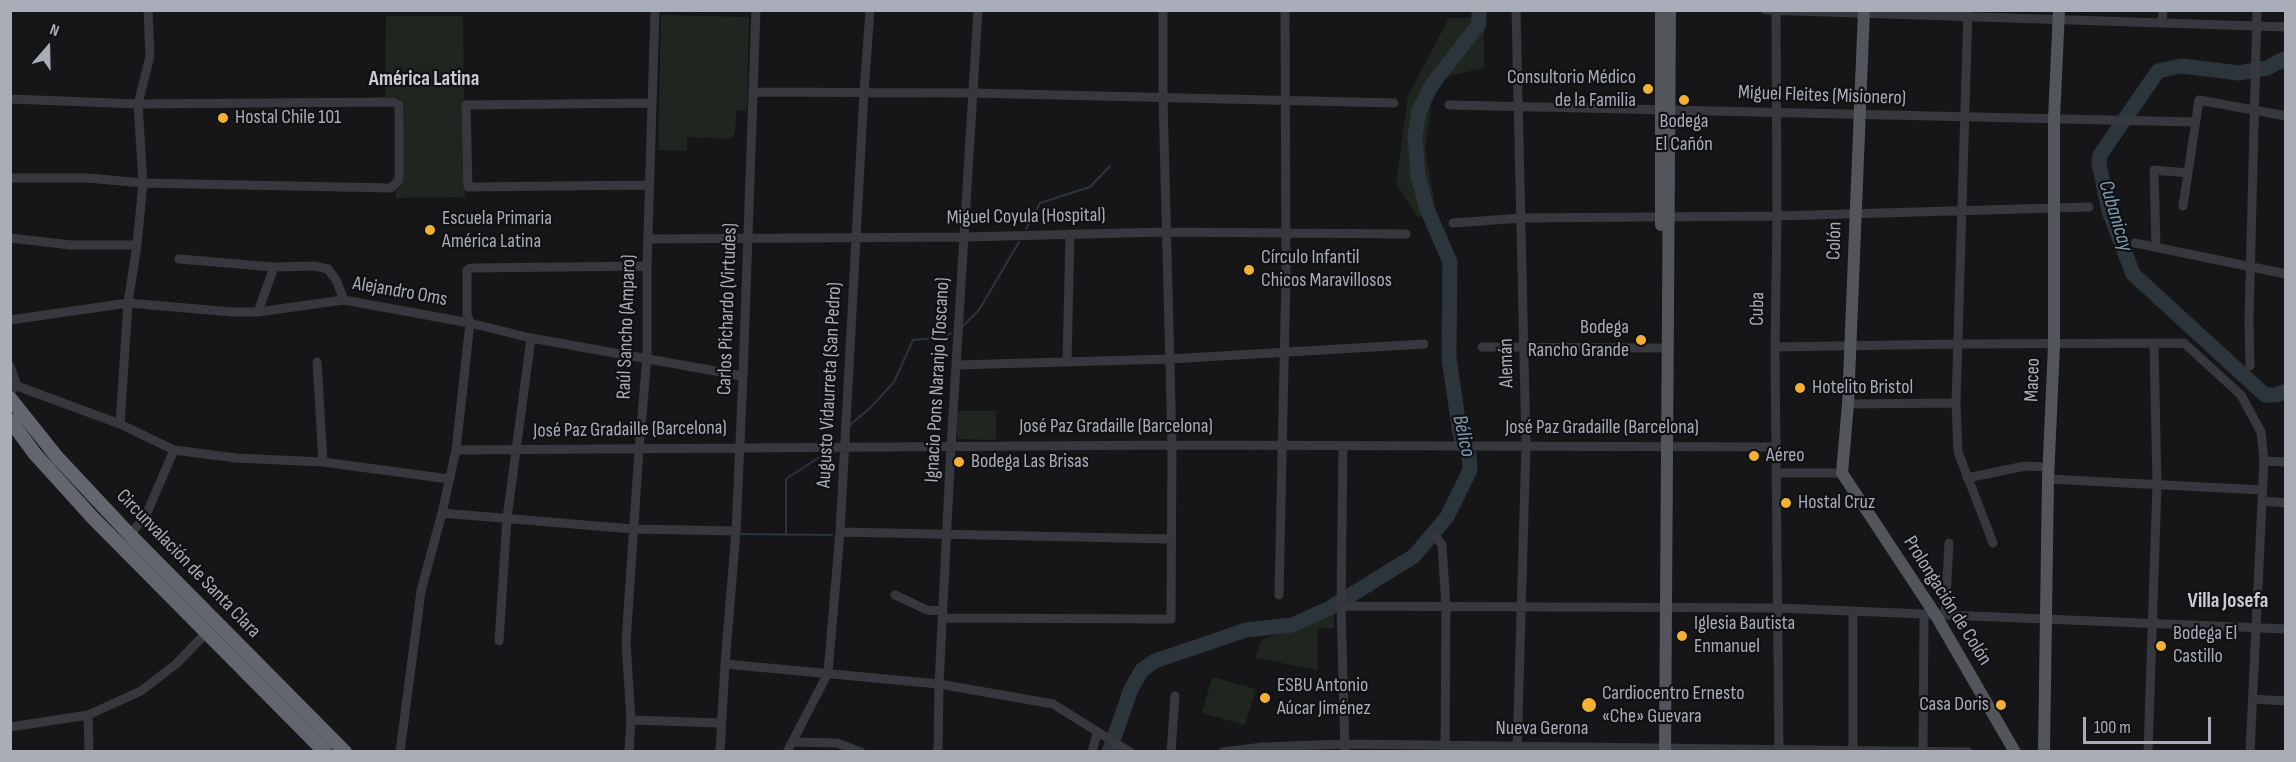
<!DOCTYPE html>
<meta charset="utf-8">
<style>
body{margin:0}
#map{position:relative;width:2296px;height:762px;overflow:hidden;background:#161618;font-family:"Sofia Sans Condensed",sans-serif}
canvas{display:block}
.frame{position:absolute;inset:0;border:12px solid #a8adb8;pointer-events:none}
.north{position:absolute;left:18px;top:18px;width:60px;height:60px;-webkit-text-stroke:4px #111113;paint-order:stroke;rotate:20deg;font-size:16px;font-weight:700;line-height:24px;text-align:center;color:#a8adb8}
.north::after{content:'';display:block;margin:auto;width:21px;height:27px;background:#a8adb8;clip-path:polygon(50% 0,100% 100%,50% 72%,0 100%)}
.scale{position:absolute;left:2083px;top:717px;width:128px;height:27px;box-sizing:border-box;border:3px solid #a8adb8;border-top:0;padding-left:8px;font-size:18px;line-height:21px;white-space:nowrap;color:#a8adb8;-webkit-text-stroke:4px #111113;paint-order:stroke}
</style>
<div id="map">
<canvas width="2296" height="762"></canvas>
<div class="frame"></div>
<div class="north">N</div>
<div class="scale">100 m</div>
</div>
<script>
const c = document.querySelector('canvas').getContext('2d');
c.lineJoin = 'round';
function paint(path, color) {
  c.fillStyle = color;
  c.fill(path, 'evenodd');
}
function shape(rows) {
  const path = new Path2D();
  for (const r of rows) {
    path.moveTo(r[0], r[1]);
    for (let i = 2; i < r.length; i += 2) path.lineTo(r[i], r[i + 1]);
  }
  return path;
}
function trace(path, color, width, dash) {
  c.strokeStyle = color;
  c.lineWidth = width;
  c.lineCap = dash ? 'butt' : 'round';
  c.setLineDash(dash || []);
  c.stroke(path);
}
function drawText(font, color, halo, rows, align = 'center') {
  c.font = font + ' "Sofia Sans Condensed",sans-serif';
  c.lineWidth = 4.5;
  c.setLineDash([]);
  c.textBaseline = 'middle';
  c.strokeStyle = halo;
  c.fillStyle = color;
  for (const [text, x, y, turn = 0] of rows) {
    c.save();
    c.translate(x, y);
    c.rotate((+turn || 0) * Math.PI / 180);
    c.textAlign = isNaN(turn) ? turn : align;
    if (halo) c.strokeText(text, 0, 0);
    c.fillText(text, 0, 0);
    c.restore();
  }
}
paint(shape([
 [661,15,749,17,747,111,736,110,735,133,731,139,687,137,687,151,658,150],
 [386,16,463,16,465,197,396,198,396,191,402,182,404,105,397,97,385,97],
 [1449,18,1484,18,1484,68,1445,77,1432,97,1425,150,1437,216,1418,217,1396,185,1408,96],
 [957,411,996,411,996,440,957,439],
 [1334,608,1334,628,1317,629,1318,670,1255,658,1261,641],
 [1212,677,1256,689,1245,725,1202,713]
]), '#1e261f');
trace(shape([
 [1026,229,1040,203,1090,187,1110,166],
 [962,327,979,310,1019,242],
 [850,425,870,408,894,382,913,340,945,337,951,333],
 [739,534,832,535],
 [786,535,786,479,821,456,834,452]
]), '#2c353c', 2);
trace(shape([
 [2286,58,2267,68,2239,73,2181,66,2158,71,2100,155,2099,164,2109,211,2133,274,2265,395,2276,395,2286,391],
 [1109,752,1131,689,1142,670,1155,661,1246,630,1292,625,1330,608,1414,556,1447,517,1470,470,1469,456,1460,434,1449,358,1450,262,1427,209,1418,176,1415,137,1419,111,1431,86,1479,24,1479,10]
]), '#2c353c', 15);
trace(shape([
 [1516,10,1526,445,1517,752],
 [1765,10,2286,27],
 [1776,10,1777,216,1775,352,1779,752],
 [1968,10,1956,403,1958,452,1993,543],
 [2162,23,2163,10],
 [753,92,973,93,1394,103],
 [10,99,138,104,394,102,399,105,399,180,391,188,143,183,88,178,10,178],
 [1449,105,2195,122],
 [649,185,468,187,466,105,652,103],
 [2183,206,2199,100,2286,116],
 [1453,223,1522,218,1777,216,2089,207],
 [10,238,71,245,137,245],
 [648,239,964,237,1166,232,1406,234],
 [2135,243,2286,274],
 [2156,247,2154,170,2188,173],
 [179,259,274,267,315,266,328,269,336,280,344,300],
 [258,312,274,267],
 [10,320,128,303,232,312,258,312,344,300,470,323,531,338,743,376],
 [1482,347,1660,348],
 [1775,347,1956,344,2184,343,2241,395,2261,432,2264,461,2250,752],
 [317,362,323,462],
 [1067,362,1070,234],
 [956,365,1170,359,1424,344],
 [10,366,17,386],
 [2250,366,2249,320,2257,10],
 [10,390,17,386,120,424,174,450,236,458,323,462,449,479],
 [1848,404,1956,403],
 [120,424,128,303,137,245,143,183,138,104,150,56,148,10],
 [1343,446,1341,606,1345,752],
 [456,450,1172,445,1776,447],
 [2264,461,2286,462],
 [1776,473,1842,473],
 [1967,478,2025,466,2049,467],
 [2048,479,2262,490],
 [2262,501,2286,503],
 [442,513,633,529,736,531],
 [840,532,1170,539],
 [130,535,146,515,174,450],
 [1436,537,1442,545,1446,607,1445,751],
 [895,595,927,610,943,611],
 [1279,595,1286,276,1285,10],
 [1341,606,1778,608,2286,629],
 [1853,611,1853,752],
 [1945,615,1949,543],
 [942,618,1171,619,1172,445,1163,98,1163,10],
 [499,641,507,518,531,338],
 [725,664,939,684,1053,704,1130,752],
 [2253,699,2286,701],
 [88,715,89,752],
 [631,720,720,723],
 [10,727,88,715,141,691,176,664,207,632],
 [793,742,837,743,861,752],
 [400,752,421,591,442,513,456,450,470,323,467,314,467,270,471,268,647,266],
 [629,752,631,720,626,642,639,450,647,357,647,266,655,10],
 [720,752,725,664,736,531,743,376,756,10],
 [787,752,828,673,840,532,864,92,870,10],
 [938,752,939,684,951,446,978,10],
 [1092,752,1097,733],
 [1171,752,1175,696],
 [1223,752,1263,747,1345,744,1968,752],
 [1923,752,1924,614],
 [2148,752,2157,485,2154,344]
]), '#37383d', 9);
trace(shape([
 [1661,10,1661,225],
 [1864,10,1848,404,1842,473,1935,614,2015,752],
 [1665,752,1670,10],
 [2044,752,2048,479,2054,345,2054,119,2059,10]
]), '#53555c', 12);
trace(shape([
 [10,398,57,457,130,535,345,752],
 [10,420,35,454,93,518,325,752]
]), '#63666e', 14);
for (const [x, y, r, color] of [
 [1648,89,6,"#f2b134"],
 [1684,100,6,"#f2b134"],
 [223,118,6,"#f2b134"],
 [430,230,6,"#f2b134"],
 [1249,270,6,"#f2b134"],
 [1641,340,6,"#f2b134"],
 [1800,388,6,"#f2b134"],
 [1754,456,6,"#f2b134"],
 [959,462,6,"#f2b134"],
 [1786,503,6,"#f2b134"],
 [1682,636,6,"#f2b134"],
 [2161,646,6,"#f2b134"],
 [1265,698,6,"#f2b134"],
 [1589,705,8,"#f2b134"],
 [2001,705,6,"#f2b134"]
]) {
  const dot = new Path2D();
  dot.arc(x, y, r, 0, 2 * Math.PI);
  c.fillStyle = color;
  c.fill(dot);
  trace(dot, '#111113', 2);
}
drawText('20px', '#a8adb8', '#111113', [
 ["Consultorio Médico",1636,78,"right"],
 ["de la Familia",1636,101,"right"],
 ["Hostal Chile 101",235,118],
 ["Bodega",1684,122,"center"],
 ["El Cañón",1684,145,"center"],
 ["Escuela Primaria",442,219],
 ["América Latina",442,242],
 ["Círculo Infantil",1261,258],
 ["Chicos Maravillosos",1261,281],
 ["Bodega",1629,328,"right"],
 ["Rancho Grande",1629,351,"right"],
 ["Hotelito Bristol",1812,388],
 ["Aéreo",1766,456],
 ["Bodega Las Brisas",971,462],
 ["Hostal Cruz",1798,503],
 ["Iglesia Bautista",1694,624],
 ["Enmanuel",1694,647],
 ["Bodega El",2173,634],
 ["Castillo",2173,657],
 ["ESBU Antonio",1277,686],
 ["Aúcar Jiménez",1277,709],
 ["Cardiocentro Ernesto",1602,694],
 ["«Che» Guevara",1602,717],
 ["Casa Doris",1989,705,"right"]
], 'left');
drawText('20px', '#a8adb8', '#111113', [
 ["Miguel Fleites (Misionero)",1822,96,2],
 ["Miguel Coyula (Hospital)",1026,217,-1],
 ["Colón",1835,241,-88],
 ["Alejandro Oms",400,292,10],
 ["Carlos Pichardo (Virtudes)",728,309,-88],
 ["Cuba",1758,309,-89],
 ["Raúl Sancho (Amparo)",627,327,-88],
 ["Alemán",1507,363,-91],
 ["Ignacio Pons Naranjo (Toscano)",938,380,-87],
 ["Maceo",2033,380,-88],
 ["Augusto Vidaurreta (San Pedro)",830,385,-87],
 ["José Paz Gradaille (Barcelona)",1116,427],
 ["José Paz Gradaille (Barcelona)",1602,428],
 ["José Paz Gradaille (Barcelona)",630,430,-1],
 ["Circunvalación de Santa Clara",188,564,46],
 ["Prolongación de Colón",1947,601,58],
 ["Nueva Gerona",1542,729]
]);
drawText('bold 21px', '#c9ccd4', '#111113', [
 ["América Latina",424,80],
 ["Villa Josefa",2228,602]
]);
drawText('italic 21px', '#7f9bb3', '#111113', [
 ["Cubanicay",2115,216,73],
 ["Bélico",1463,436,77]
]);
</script>
